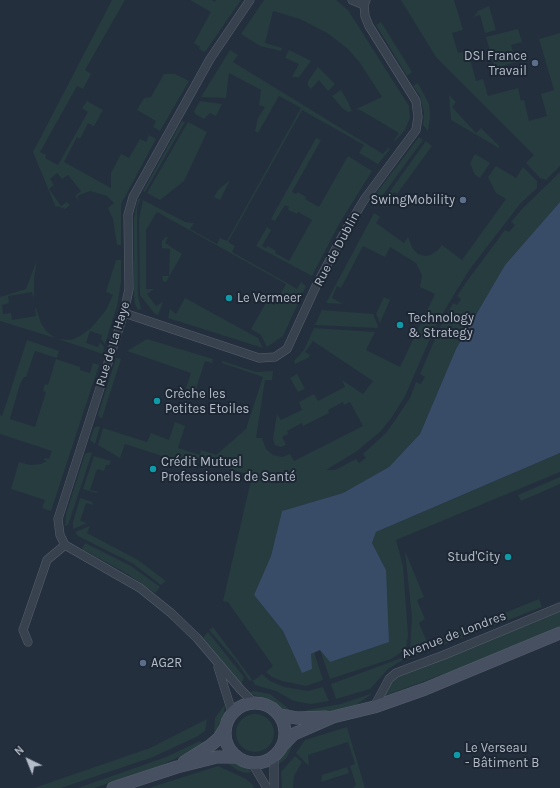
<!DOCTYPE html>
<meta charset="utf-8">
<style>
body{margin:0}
#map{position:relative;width:560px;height:788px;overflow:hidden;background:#242f3e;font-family:Karla,sans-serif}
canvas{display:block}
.north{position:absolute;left:8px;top:740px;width:40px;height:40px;-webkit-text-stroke:3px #1d2633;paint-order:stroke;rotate:317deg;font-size:11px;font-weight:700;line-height:16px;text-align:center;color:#b4bcc9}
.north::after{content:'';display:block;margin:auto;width:14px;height:18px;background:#b4bcc9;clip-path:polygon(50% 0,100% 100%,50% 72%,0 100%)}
</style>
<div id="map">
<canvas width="560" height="788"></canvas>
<div class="north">N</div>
</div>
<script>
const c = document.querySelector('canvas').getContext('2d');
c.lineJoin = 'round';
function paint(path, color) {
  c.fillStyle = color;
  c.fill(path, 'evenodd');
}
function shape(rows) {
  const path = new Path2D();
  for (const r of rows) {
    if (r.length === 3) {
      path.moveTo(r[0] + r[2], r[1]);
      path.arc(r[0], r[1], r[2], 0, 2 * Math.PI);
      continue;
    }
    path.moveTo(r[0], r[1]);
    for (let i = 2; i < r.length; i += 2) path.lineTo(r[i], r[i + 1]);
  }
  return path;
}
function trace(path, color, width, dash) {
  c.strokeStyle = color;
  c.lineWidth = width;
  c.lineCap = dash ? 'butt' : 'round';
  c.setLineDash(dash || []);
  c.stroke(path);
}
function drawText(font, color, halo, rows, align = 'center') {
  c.font = font + ' Karla,sans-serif';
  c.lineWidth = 4;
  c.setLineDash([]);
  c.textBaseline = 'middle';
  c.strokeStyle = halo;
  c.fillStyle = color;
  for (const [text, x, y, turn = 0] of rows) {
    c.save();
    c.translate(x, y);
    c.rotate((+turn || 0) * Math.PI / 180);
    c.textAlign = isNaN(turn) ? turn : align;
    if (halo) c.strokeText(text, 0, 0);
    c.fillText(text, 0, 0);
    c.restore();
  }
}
paint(shape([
 [112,0,125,0,85,70,91,74,83,89,77,86,40,152,46,155,45,158,58,165,88,112,82,108,87,101,103,110,94,126,88,123,80,139,77,137,64,162,111,188,111,173,121,154,129,158,140,139,146,142,149,135,156,139,121,204,121,245,117,245,113,219,108,208,114,203,107,196,90,191,77,196,80,202,75,196,81,191,68,175,62,179,57,173,50,179,54,185,49,189,61,206,67,202,70,205,65,209,57,206,56,208,33,152],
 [190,0,212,0,215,2,216,0,241,0,205,52,199,49,200,47,194,43,211,12],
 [264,0,336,0,348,10,409,106,410,118,405,130,395,141,394,140,399,133,362,111,356,109,382,97,360,63,349,50,329,34,300,19,273,11,265,43,282,48,281,51,260,46,241,34],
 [401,0,454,0,463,30,452,33,458,53,475,49,477,56,470,59,476,81,483,79,488,96,518,88,521,101,524,100,529,121,547,116,541,94,554,90,539,39,560,33,560,166,546,180,540,178,526,163,534,155,436,57],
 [489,6,496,30,485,33,480,15,474,17,478,11],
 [381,22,412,72,407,76,376,25],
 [518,29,522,42,511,45,516,62,495,68,486,37],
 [230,50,238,55,233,62,383,154,388,148,390,149,378,164,359,153,364,145,302,110,228,242,235,246,232,252,287,283,297,289,301,282,306,286,283,336,267,347,261,335,251,329,267,301,274,305,286,284,157,212,146,230,146,289,154,289,147,294,156,306,163,302,158,315,154,313,140,295,139,219,143,200,185,222,194,223,190,229,217,244,220,238,227,241,301,108,279,96,258,133,255,131,258,118,265,107,259,105,261,90,229,73,226,98,201,97],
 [289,50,311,61,299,77,292,77,299,64,285,58],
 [318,67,335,84,328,91,319,80,311,89,308,86,308,81],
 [164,74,175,74,189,81,160,131,153,127,156,121,137,110,144,98,151,97],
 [418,83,429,104,430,116,428,131,423,125,424,113,420,96,413,86],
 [341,90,348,102,352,111,348,112,342,108,332,96],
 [449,95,456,102,452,107,476,133,481,128,499,146,499,148,451,120],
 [200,101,222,104,216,116,210,113,204,119,195,114,194,111],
 [182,121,185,122,145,192,143,191],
 [188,122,207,132,184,181,160,200,147,193],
 [419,137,423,140,377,203,374,196],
 [316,138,321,140,292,192,296,194,298,192,306,197,305,199,319,207,348,156,372,171,339,224,312,276,256,246,267,227,271,230,262,246,266,248,268,246,276,251,275,253,289,261,312,220,298,212,297,214,288,210,289,207,285,205,275,221,271,219],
 [426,141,432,146,397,194,394,192,383,207,380,205],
 [475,154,490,163,480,178,475,175,470,163],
 [496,166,516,178,523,167,537,181,537,188,520,204,470,269,455,293,437,323,405,396,392,417,380,432,357,451,326,470,335,470,356,459,359,463,366,458,363,454,387,432,410,398,416,382,421,384,425,377,420,374,441,325,453,303,457,305,461,299,457,296,467,281,505,230,509,232,515,225,511,222,522,209,560,172,560,202,505,265,456,349,420,434,389,467,343,493,282,511,271,556,254,595,283,631,302,673,311,654,314,652,323,680,306,686,282,681,272,677,266,672,273,666,228,602,223,601,252,476,198,458,187,464,125,444,120,458,98,445,103,428,147,442,151,433,169,440,175,422,185,426,178,448,200,455,201,450,216,455,246,429,263,377,222,363,222,361,256,372,273,371,272,380,265,380,256,438,262,438,266,449,273,455,282,457,290,454,294,461,363,426,350,402,344,405,343,402,328,410,329,413,303,426,302,423,287,431,288,434,282,437,286,445,281,447,275,445,273,439,277,414,281,420,302,410,299,402,314,394,318,401,345,387,342,380,363,394,373,381,313,341,305,352,310,355,308,358,295,364,294,361,304,350,314,328,375,332,366,350,400,367,435,294,420,287,422,275,416,263,390,247,385,257,363,246,341,288,337,286,332,298,343,304,326,303,374,213,380,217,376,223,404,243,408,237,413,249,418,254,425,256,431,255,438,250,442,245,462,260,506,199,496,193,488,177],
 [230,180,220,200,214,197,218,190],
 [141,198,137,207,137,219,138,296,141,309,138,310,135,304,134,296,134,218,138,199],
 [166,237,168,237,165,243,182,254,166,282,163,281,162,276,169,276,170,249,162,248,162,241],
 [37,260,34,278,34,299,32,292,8,296,9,303,2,305,3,314,11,313,12,320,36,316,35,308,36,308,41,323,46,331,55,338,0,321,0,297,26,289],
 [116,260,121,260,121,282,117,306,105,344,101,339,102,335,90,331,86,343,98,347,100,342,104,347,103,354,58,339,71,340,80,336,91,328,106,310,113,295,106,292],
 [384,297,390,300,380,323,376,314],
 [185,298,258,338,263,348,168,318,170,309,176,314],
 [322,310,373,314,378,326,377,328,315,325],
 [147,339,213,359,212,363,205,361,193,398,183,397,191,373,127,351],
 [27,340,59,351,57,358,35,351,26,377,24,377,20,384,10,419,35,427,46,392,43,391,44,387,45,384,48,385,56,359,80,367,80,370,90,373,93,363,99,365,51,511,42,508,45,500,11,489,19,462,30,465,41,464,47,461,44,460,45,458,49,459,52,451,0,434,0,415,2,416],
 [116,358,121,359,102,418,100,418,98,415],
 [297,374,305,389,298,392,290,378],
 [97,426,100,427,95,444,90,440,94,428],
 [89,452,92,453,68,525,65,526,66,514,85,454],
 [560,453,560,472,396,540,403,566,408,635,406,649,391,659,330,679,320,650,330,662,386,570,372,543,376,532],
 [94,456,111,461,109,465,106,465,104,471,97,469,90,490,98,492,96,493,83,489],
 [560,477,560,484,521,501,518,495],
 [80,498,92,502,93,505,86,503,80,521,87,523,73,529,73,522],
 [90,526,87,533,138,560,166,581,161,585,132,563,78,536,75,532],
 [85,543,131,566,160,587,155,593,126,573,82,549],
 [405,551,424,597,417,600,425,619,419,623,428,644,539,599,542,607,401,661,388,669,370,689,336,699,331,684,404,657,410,650,412,618],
 [560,610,560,626,479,661,384,696,391,684,399,675,535,622],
 [213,627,253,681,262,674,270,681,284,687,308,691,323,687,329,701,311,704,294,701,276,691,255,685,253,681,249,680,236,661,209,630],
 [208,632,244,677,241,686,203,638],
 [254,691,270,694,289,709,291,714,282,710,269,700,248,693],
 [373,693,356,705,320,714,301,715,307,710,341,704],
 [225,704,224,713,214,736,215,718],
 [255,733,19],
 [207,719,205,731,198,736,153,757,61,788,34,788,150,748],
 [347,727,365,788,353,788,356,785,350,766,355,764,348,742,308,755,309,766,296,753,305,740],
 [200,741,204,745,158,767,94,788,78,788,166,757],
 [294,742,286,759,277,765,279,758,285,750],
 [295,756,302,762,294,776,293,788,282,788,281,772],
 [229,760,247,768,252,772,245,773,237,770,226,762],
 [218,766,246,779,252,784,254,788,149,788],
 [347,767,349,773,321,782,322,775]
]), '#263c3f');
paint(shape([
 [560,202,560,453,376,532,372,543,386,570,389,642,330,662,320,650,311,654,312,669,302,673,283,631,254,595,271,556,282,511,343,493,389,467,420,434,456,349,505,265]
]), '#394c67');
const street = shape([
 [352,0,364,5],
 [124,313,259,358,275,357,287,349,317,284,343,235,364,200,416,130,418,117,416,101,369,26,365,16,364,5,366,0],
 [65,545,140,588,171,613,197,638,241,690,253,702],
 [28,642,23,630,47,560,65,545,60,535,58,519,124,313,129,289,128,215,133,197,210,59,250,0],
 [218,667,232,712],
 [374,707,389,679,396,673,444,655,560,607],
 [274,756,274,788],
 [252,763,267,788]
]);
const secondary = shape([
 [255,733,30],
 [280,715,297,718,326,717],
 [283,745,294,734,333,717,374,707,425,689,560,633],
 [184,762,211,745,219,738,225,728],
 [113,788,177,767,217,757,237,757]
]);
trace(street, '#565f6c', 9);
trace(secondary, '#565f6c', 13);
trace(street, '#38414e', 8);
trace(secondary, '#465061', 12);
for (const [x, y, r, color] of [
 [535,63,4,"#5c6f8a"],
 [463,200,4,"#5c6f8a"],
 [229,298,4,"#0f9aa8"],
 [400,325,4,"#0f9aa8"],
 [157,401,4,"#0f9aa8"],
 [153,469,4,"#0f9aa8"],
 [508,557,4,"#0f9aa8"],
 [143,663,4,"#5c6f8a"],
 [457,755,4,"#0f9aa8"]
]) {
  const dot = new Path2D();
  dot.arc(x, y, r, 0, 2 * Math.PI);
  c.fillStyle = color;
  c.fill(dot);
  trace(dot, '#1d2633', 1.5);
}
drawText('13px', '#b4bcc9', '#1d2633', [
 ["DSI France",527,56,"right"],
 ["Travail",527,71,"right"],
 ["SwingMobility",455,200,"right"],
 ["Le Vermeer",237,298],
 ["Technology",408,318],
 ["& Strategy",408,333],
 ["Crèche les",165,394],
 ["Petites Etoiles",165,409],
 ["Crédit Mutuel",161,462],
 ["Professionels de Santé",161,477],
 ["Stud'City",500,557,"right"],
 ["AG2R",151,663],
 ["Le Verseau",465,748],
 ["- Bâtiment B",465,763]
], 'left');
drawText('13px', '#b4bcc9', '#1d2633', [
 ["Rue de Dublin",337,249,-62],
 ["Rue de La Haye",113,344,-73],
 ["Avenue de Londres",454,635,-21]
]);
</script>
